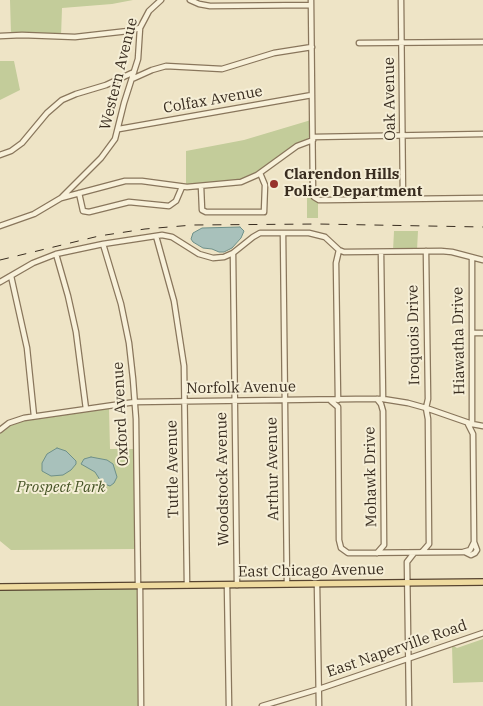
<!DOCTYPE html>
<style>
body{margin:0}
canvas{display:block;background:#eee4c6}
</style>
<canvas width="483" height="706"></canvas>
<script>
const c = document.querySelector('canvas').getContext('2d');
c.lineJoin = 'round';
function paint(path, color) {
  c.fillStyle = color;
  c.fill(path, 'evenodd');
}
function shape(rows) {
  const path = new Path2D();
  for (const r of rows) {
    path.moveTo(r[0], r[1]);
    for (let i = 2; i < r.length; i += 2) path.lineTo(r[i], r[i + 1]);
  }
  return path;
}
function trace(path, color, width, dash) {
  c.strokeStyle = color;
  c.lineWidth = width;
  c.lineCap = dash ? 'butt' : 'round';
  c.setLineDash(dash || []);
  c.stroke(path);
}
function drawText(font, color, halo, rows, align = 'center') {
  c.font = font + ' "IBM Plex Serif",serif';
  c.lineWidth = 4;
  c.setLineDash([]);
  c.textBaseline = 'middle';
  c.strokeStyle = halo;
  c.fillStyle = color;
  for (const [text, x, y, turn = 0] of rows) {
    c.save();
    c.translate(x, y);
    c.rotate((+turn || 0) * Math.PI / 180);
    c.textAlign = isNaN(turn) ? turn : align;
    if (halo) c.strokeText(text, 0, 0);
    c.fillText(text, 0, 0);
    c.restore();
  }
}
paint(shape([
 [10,0,133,0,112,4,62,8,61,37,11,34],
 [0,61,14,61,20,90,0,100],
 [311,120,310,137,291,148,260,172,239,180,186,185,186,151,244,140],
 [307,197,313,198,318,202,318,218,307,218],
 [394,231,418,231,417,250,393,251],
 [109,407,110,449,134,449,135,549,11,550,0,541,0,433,14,423,26,420],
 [0,589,137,589,139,706,0,706],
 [483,639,483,682,453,683,452,645,457,648]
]), '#c3cc9a');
const water = shape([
 [240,227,244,231,241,238,232,248,224,252,219,252,212,249,203,248,193,242,191,239,193,233,202,228,240,227],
 [57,448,66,451,76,461,76,464,71,470,63,475,51,476,42,471,42,463,47,454,57,448],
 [91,457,107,460,113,464,117,477,114,483,110,486,102,483,95,472,81,464,84,459,91,457]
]);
paint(water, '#a8c1bb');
trace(water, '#6e9089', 1);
const minor = shape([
 [190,0,199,4,210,6,311,5],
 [311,0,313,192,314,197,319,200,326,200,483,198],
 [401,0,403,199],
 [0,36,22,35,75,37,128,31,140,28],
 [359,43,483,42],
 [132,79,152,70,166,66,222,69,274,53,312,47],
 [119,129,312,95],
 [313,137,483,134],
 [0,155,11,151,22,143,47,113,62,100,76,94,106,85,134,72],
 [201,186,202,210,206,212,264,212,265,185,260,173],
 [79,193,83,211,89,212,129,202,169,206,176,201,182,187],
 [62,197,101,158,115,139,124,103,138,59,140,28,149,11,161,0],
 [0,226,34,214,61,198,125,181,142,181,187,187,241,182,257,175,297,146,313,140],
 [283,233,287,584],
 [156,236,174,301,184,366,187,585],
 [103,244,121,304,129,343,133,379,136,419,138,586],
 [381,252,383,399],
 [233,253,237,585],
 [56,254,68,296,76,332,86,409],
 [11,276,27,348,34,416],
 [0,282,33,263,56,254,103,244,162,235,172,237,199,254,213,258,224,257,233,253,253,237,260,233,309,233,325,237,339,250,344,252,441,251,452,252,483,260],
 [472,333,483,333],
 [338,400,336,263,339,250],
 [331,401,338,407,339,540,341,548,348,553,463,552,470,550,474,542,473,434,468,424],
 [472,424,472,258],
 [0,430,9,423,24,418,135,402,356,399,383,399,408,403,426,408,472,424,483,426],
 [422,552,429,544,428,419,426,408,428,399,426,251],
 [465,552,471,555,475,553,477,550,474,542],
 [377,553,384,545,383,411,381,404,377,399],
 [317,584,319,706],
 [227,585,229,706],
 [140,586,141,706],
 [262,706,319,689,483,633],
 [409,706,407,562,414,553]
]);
const major = shape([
 [0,587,483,582]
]);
trace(minor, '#89765c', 7);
trace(major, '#574430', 8);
trace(minor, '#f8f1da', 4.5);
trace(major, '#efdba0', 5.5);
trace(shape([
 [0,260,99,236,145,229,193,225,318,224,483,227]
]), '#392d20', 1, [9, 9]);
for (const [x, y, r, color] of [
 [274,184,5,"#97322d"]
]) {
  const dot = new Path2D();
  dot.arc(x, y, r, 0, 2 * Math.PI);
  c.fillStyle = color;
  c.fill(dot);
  trace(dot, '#f5eed6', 2);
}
drawText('15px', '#392d20', '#f5eed6', [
 ["Western Avenue",119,74,-76],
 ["Oak Avenue",390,99,-91],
 ["Colfax Avenue",213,100,-10],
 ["Iroquois Drive",414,335,-91],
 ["Hiawatha Drive",459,341,-91],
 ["Norfolk Avenue",241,388,-1],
 ["Oxford Avenue",121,414,-93],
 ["Tuttle Avenue",173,469,-91],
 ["Arthur Avenue",273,469,-91],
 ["Mohawk Drive",371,477,-91],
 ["Woodstock Avenue",223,479,-91],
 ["East Chicago Avenue",311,571,-1],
 ["East Naperville Road",397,649,-19]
]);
drawText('bold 15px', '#392d20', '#f5eed6', [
 ["Clarendon Hills",284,175],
 ["Police Department",284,192]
], 'left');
drawText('italic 15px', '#475527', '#f5eed6', [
 ["Prospect Park",61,488]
]);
</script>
